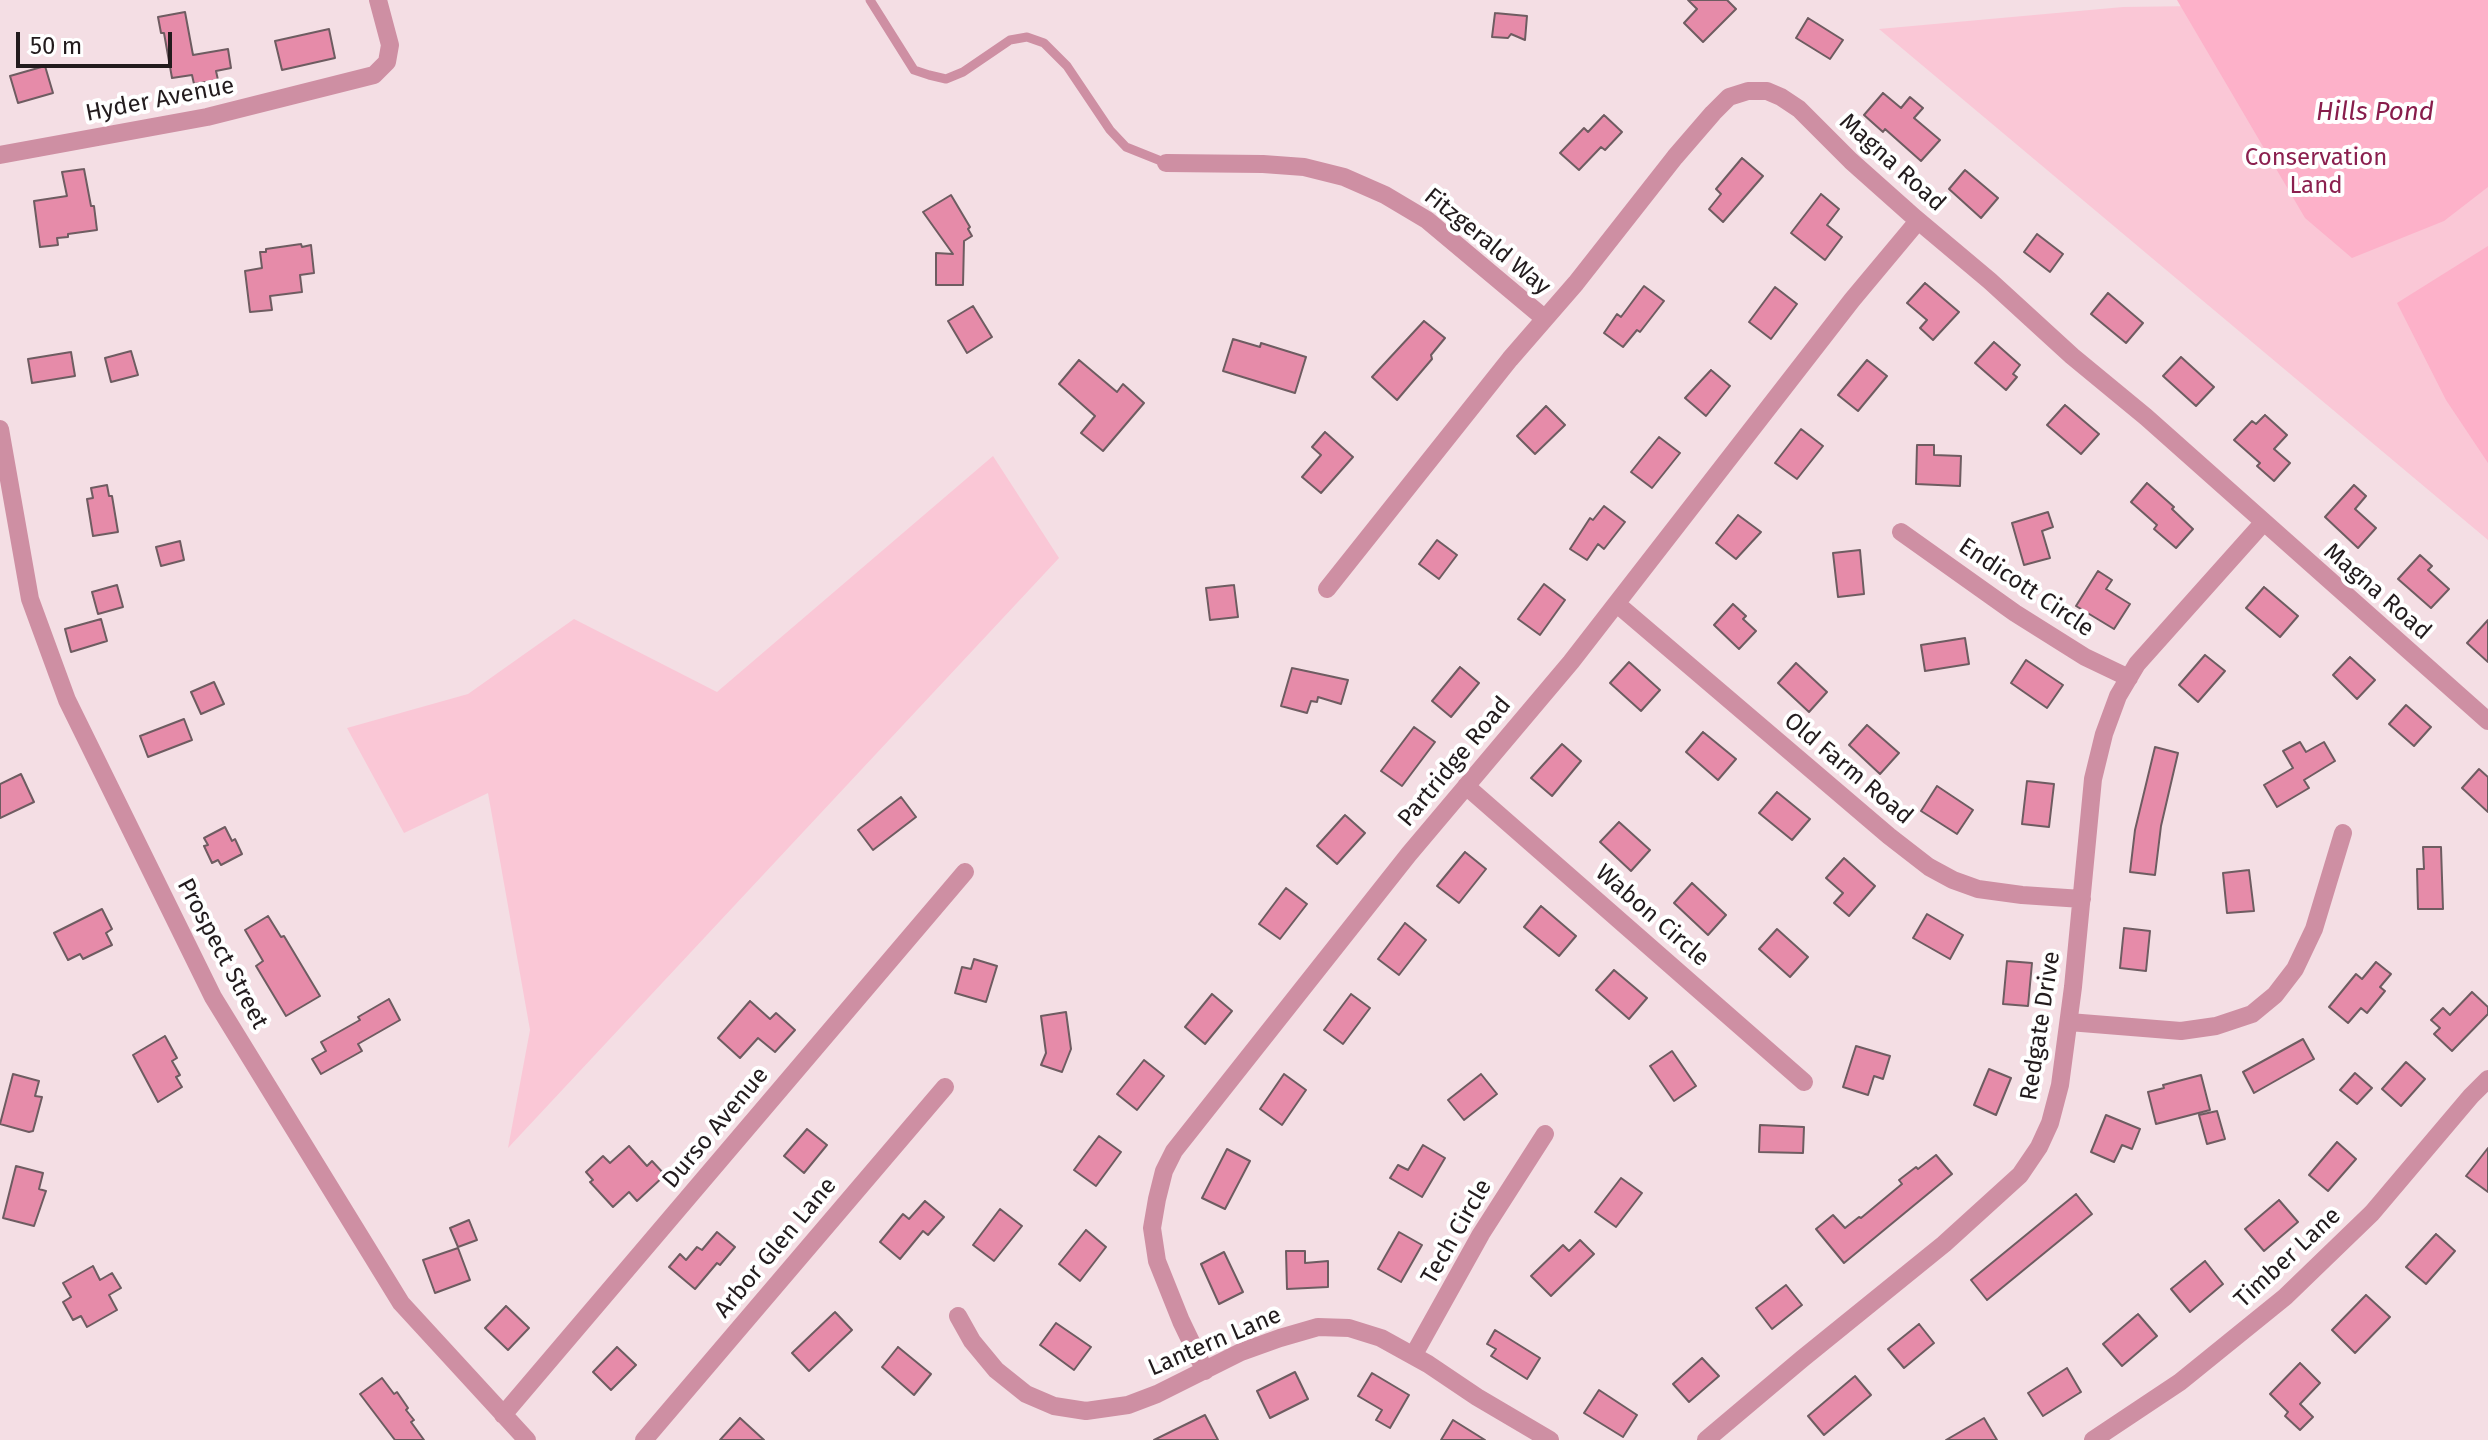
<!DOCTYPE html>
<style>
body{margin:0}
#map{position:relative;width:2488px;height:1440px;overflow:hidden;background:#f4dee4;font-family:"Fira Sans",sans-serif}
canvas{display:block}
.scale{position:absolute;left:16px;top:32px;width:156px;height:36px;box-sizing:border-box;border:4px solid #221b1d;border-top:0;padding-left:10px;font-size:24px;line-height:28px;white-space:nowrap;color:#221b1d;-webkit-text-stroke:6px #fff;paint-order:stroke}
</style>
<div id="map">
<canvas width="2488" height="1440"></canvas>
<div class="scale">50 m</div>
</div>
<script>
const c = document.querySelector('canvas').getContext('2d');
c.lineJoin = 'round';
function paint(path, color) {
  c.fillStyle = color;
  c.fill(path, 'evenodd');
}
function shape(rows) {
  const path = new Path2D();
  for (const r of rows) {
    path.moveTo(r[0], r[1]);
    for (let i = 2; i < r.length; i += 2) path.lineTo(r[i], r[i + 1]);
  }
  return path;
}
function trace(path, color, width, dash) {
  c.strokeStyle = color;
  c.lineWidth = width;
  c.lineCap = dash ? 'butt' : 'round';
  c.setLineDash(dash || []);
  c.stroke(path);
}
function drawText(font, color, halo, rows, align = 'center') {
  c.font = font + ' "Fira Sans",sans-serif';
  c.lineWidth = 8;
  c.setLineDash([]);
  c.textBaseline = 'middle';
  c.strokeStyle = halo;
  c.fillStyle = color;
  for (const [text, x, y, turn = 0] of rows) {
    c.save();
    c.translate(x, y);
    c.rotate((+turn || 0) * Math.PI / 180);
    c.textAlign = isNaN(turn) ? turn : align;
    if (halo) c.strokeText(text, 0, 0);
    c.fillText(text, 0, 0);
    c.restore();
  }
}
paint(shape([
 [2197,0,2488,0,2488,540,1879,29,2123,7,2197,6],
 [993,456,1059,558,508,1148,530,1030,488,793,404,833,347,728,468,694,574,619,717,692]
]), '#fac7d6');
paint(shape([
 [2177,0,2488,0,2488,187,2444,221,2352,258,2305,218],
 [2488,246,2488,463,2446,400,2397,303]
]), '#fdb1c9');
const building = shape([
 [1688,0,1727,0,1736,9,1703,42,1684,23,1697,9,1688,0],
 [185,12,193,55,228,49,231,68,216,71,218,80,194,84,192,75,172,78,164,33,161,33,158,17,185,12],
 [1495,13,1527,16,1525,40,1511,34,1508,38,1492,37,1495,13],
 [1808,18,1843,40,1830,59,1796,38,1808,18],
 [329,29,335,58,282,70,275,41,329,29],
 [45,66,53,93,18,103,10,76,45,66],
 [1883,93,1901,108,1910,97,1923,108,1914,118,1940,140,1921,161,1885,129,1883,132,1864,115,1883,93],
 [1604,115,1622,132,1605,150,1601,147,1579,170,1560,153,1584,128,1588,132,1604,115],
 [1742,158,1763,176,1723,222,1709,209,1721,194,1716,189,1742,158],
 [84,169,91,206,94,206,97,230,68,234,68,237,57,238,58,245,40,247,34,201,67,196,62,172,84,169],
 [1965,170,1998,198,1981,218,1949,189,1965,170],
 [1821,194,1839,209,1827,225,1842,237,1825,260,1791,233,1821,194],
 [951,195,970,227,968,229,972,236,964,241,963,285,936,285,936,253,953,254,923,212,951,195],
 [2037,234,2063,254,2050,272,2024,252,2037,234],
 [301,244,302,247,311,245,314,273,300,275,302,292,270,296,272,310,250,312,245,271,262,268,260,252,266,252,266,249,301,244],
 [1925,283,1959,312,1933,340,1920,328,1927,320,1907,303,1925,283],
 [1644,286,1664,301,1640,332,1637,330,1623,347,1604,333,1617,314,1621,317,1644,286],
 [1775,287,1797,304,1771,339,1749,322,1775,287],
 [2108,293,2143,323,2126,343,2091,314,2108,293],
 [973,306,992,337,967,353,948,321,973,306],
 [1424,321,1445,338,1431,355,1432,359,1397,400,1372,377,1424,321],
 [1233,339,1260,347,1261,343,1306,357,1295,393,1223,371,1233,339],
 [1994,342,2020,365,2013,374,2017,377,2006,390,1975,363,1994,342],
 [131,351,138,375,111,382,105,358,131,351],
 [71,352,75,376,32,383,28,359,71,352],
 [2181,357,2214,387,2196,406,2163,376,2181,357],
 [1079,360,1117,392,1123,384,1144,403,1103,451,1081,433,1095,416,1059,384,1079,360],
 [1867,360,1887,376,1858,411,1838,395,1867,360],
 [1711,370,1730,386,1706,416,1685,398,1711,370],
 [2065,405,2099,434,2081,454,2047,425,2065,405],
 [1546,406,1565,425,1535,454,1517,436,1546,406],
 [2265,415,2287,435,2274,449,2290,463,2274,481,2257,466,2260,463,2234,440,2252,421,2256,424,2265,415],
 [1801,429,1823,446,1797,479,1775,463,1801,429],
 [1325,432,1353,457,1321,493,1302,477,1321,455,1312,447,1325,432],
 [1659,437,1680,453,1652,488,1631,472,1659,437],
 [1917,445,1934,445,1934,455,1961,456,1960,486,1916,484,1917,445],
 [2147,483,2174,507,2172,509,2193,529,2176,548,2154,529,2157,525,2131,502,2147,483],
 [107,485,109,496,112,496,118,532,93,536,87,499,93,498,91,488,107,485],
 [2354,485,2366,496,2355,509,2376,528,2358,548,2325,517,2354,485],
 [1604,506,1625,522,1604,549,1598,544,1587,560,1570,549,1590,518,1593,520,1604,506],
 [2048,512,2053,527,2042,531,2050,558,2024,565,2012,523,2048,512],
 [1738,515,1761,532,1736,559,1716,543,1738,515],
 [1437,540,1457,555,1439,579,1419,564,1437,540],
 [180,541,184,560,161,566,156,547,180,541],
 [1860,550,1864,594,1838,597,1833,553,1860,550],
 [2420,555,2432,566,2428,570,2449,589,2431,608,2398,579,2420,555],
 [2098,571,2112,580,2106,589,2130,604,2114,629,2076,606,2098,571],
 [1544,584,1565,600,1540,635,1518,619,1544,584],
 [117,585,123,607,98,614,92,592,117,585],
 [1234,585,1238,617,1210,620,1206,588,1234,585],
 [2264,587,2298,616,2280,637,2246,608,2264,587],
 [1733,604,1746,616,1743,619,1756,631,1739,649,1714,625,1733,604],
 [101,619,107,641,71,652,65,629,101,619],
 [2488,620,2488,662,2467,643,2488,620],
 [1965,638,1969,664,1925,671,1921,645,1965,638],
 [2205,655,2225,671,2198,702,2179,685,2205,655],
 [2350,657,2375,680,2357,699,2333,675,2350,657],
 [2026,660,2063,685,2047,708,2011,683,2026,660],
 [1629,662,1660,690,1641,711,1610,683,1629,662],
 [1796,663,1827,692,1809,712,1778,683,1796,663],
 [1460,667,1479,683,1451,717,1432,701,1460,667],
 [1292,668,1348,680,1341,704,1318,697,1317,702,1311,701,1307,713,1281,706,1292,668],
 [214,682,224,704,201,714,191,692,214,682],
 [2406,705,2431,727,2414,746,2389,724,2406,705],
 [184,719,192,740,148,757,140,736,184,719],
 [1867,725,1899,753,1880,774,1849,745,1867,725],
 [1414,727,1435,742,1402,786,1381,771,1414,727],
 [1703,732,1736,759,1718,780,1686,752,1703,732],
 [2300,742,2306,752,2324,742,2335,761,2304,780,2309,788,2277,807,2264,785,2293,768,2283,751,2300,742],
 [1562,744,1581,761,1552,796,1531,778,1562,744],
 [2155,747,2178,753,2161,826,2155,875,2130,872,2135,830,2155,747],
 [2479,769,2488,777,2488,812,2462,788,2479,769],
 [21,774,34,802,0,818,0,784,21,774],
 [2027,781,2054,784,2049,827,2022,824,2027,781],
 [1937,786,1973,810,1957,834,1921,811,1937,786],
 [1777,792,1810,819,1792,840,1759,813,1777,792],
 [901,797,916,817,873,850,858,830,901,797],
 [1345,815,1365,833,1337,864,1317,846,1345,815],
 [1619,822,1650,850,1631,871,1600,842,1619,822],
 [225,827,232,841,235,839,242,854,221,865,218,860,212,863,204,846,208,845,204,838,225,827],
 [2423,847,2441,847,2443,909,2418,909,2417,869,2424,869,2423,847],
 [1465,852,1486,869,1459,903,1437,886,1465,852],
 [1844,858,1875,886,1849,916,1834,903,1843,893,1826,878,1844,858],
 [2249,870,2254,911,2227,913,2223,873,2249,870],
 [1692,883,1726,915,1708,935,1674,903,1692,883],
 [1286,888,1307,904,1280,939,1259,924,1286,888],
 [1541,906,1576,936,1559,956,1524,927,1541,906],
 [102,909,112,929,106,933,112,945,83,959,80,954,68,960,54,933,102,909],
 [1927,914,1963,935,1950,959,1913,938,1927,914],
 [268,916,281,937,284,936,320,996,286,1016,256,966,263,961,245,930,268,916],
 [1405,923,1426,940,1399,975,1378,959,1405,923],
 [2124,928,2150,931,2146,971,2120,968,2124,928],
 [1777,929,1808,957,1790,977,1759,949,1777,929],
 [974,959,997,966,986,1002,955,993,962,967,971,969,974,959],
 [2007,961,2032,963,2028,1006,2003,1004,2007,961],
 [2376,962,2391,974,2380,987,2385,991,2367,1013,2361,1008,2348,1023,2329,1007,2356,974,2362,979,2376,962],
 [1614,970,1647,998,1629,1019,1596,990,1614,970],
 [2472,992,2488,1007,2488,1014,2452,1051,2434,1034,2440,1028,2431,1020,2443,1008,2450,1015,2472,992],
 [1212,994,1232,1011,1205,1044,1185,1027,1212,994],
 [1351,994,1370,1008,1343,1044,1324,1030,1351,994],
 [389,999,400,1020,358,1044,362,1051,321,1074,312,1059,326,1051,321,1042,360,1020,358,1017,389,999],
 [750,1001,770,1019,776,1013,795,1030,775,1052,758,1038,740,1058,718,1038,750,1001],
 [1066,1012,1071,1049,1062,1072,1041,1065,1046,1053,1041,1016,1066,1012],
 [165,1036,177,1058,172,1061,180,1075,176,1077,182,1087,158,1102,133,1055,165,1036],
 [2303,1039,2314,1059,2254,1093,2243,1072,2303,1039],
 [1856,1046,1890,1056,1883,1079,1874,1076,1868,1095,1843,1087,1856,1046],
 [1672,1051,1696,1086,1674,1101,1650,1066,1672,1051],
 [1144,1060,1164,1076,1137,1110,1117,1094,1144,1060],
 [2406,1062,2425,1079,2401,1106,2382,1089,2406,1062],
 [1989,1069,2011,1078,1996,1115,1974,1105,1989,1069],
 [2355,1073,2372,1088,2357,1104,2340,1090,2355,1073],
 [13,1074,39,1081,35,1096,42,1097,33,1131,29,1132,0,1124,13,1074],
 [1284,1074,1306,1090,1282,1125,1260,1109,1284,1074],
 [1481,1074,1497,1094,1464,1120,1448,1100,1481,1074],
 [2201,1075,2210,1110,2156,1124,2148,1092,2164,1088,2163,1085,2201,1075],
 [2217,1111,2225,1139,2207,1144,2199,1115,2217,1111],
 [2106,1115,2140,1129,2132,1149,2122,1145,2114,1162,2091,1152,2106,1115],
 [1760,1125,1804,1127,1803,1153,1759,1152,1760,1125],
 [807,1129,827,1145,804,1173,784,1156,807,1129],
 [1099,1136,1121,1152,1096,1186,1074,1170,1099,1136],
 [2337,1142,2356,1159,2328,1191,2309,1175,2337,1142],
 [1423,1145,1445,1158,1422,1197,1390,1178,1398,1165,1408,1170,1423,1145],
 [629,1146,647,1166,652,1161,665,1175,637,1201,629,1192,613,1207,590,1182,593,1180,586,1172,603,1156,610,1163,629,1146],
 [2488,1148,2488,1192,2466,1176,2488,1148],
 [1227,1149,1250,1161,1225,1209,1202,1198,1227,1149],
 [1936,1155,1952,1174,1844,1263,1816,1229,1833,1215,1845,1228,1859,1217,1861,1218,1902,1184,1899,1180,1916,1167,1918,1169,1936,1155],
 [16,1166,43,1173,39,1189,46,1191,34,1226,3,1218,16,1166],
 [1621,1178,1642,1193,1616,1227,1595,1212,1621,1178],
 [2076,1194,2092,1214,1987,1300,1971,1280,2076,1194],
 [2279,1200,2298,1222,2264,1251,2245,1229,2279,1200],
 [925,1201,944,1217,928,1235,923,1231,900,1259,880,1242,903,1214,909,1219,925,1201],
 [1000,1209,1022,1226,994,1261,973,1245,1000,1209],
 [469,1220,477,1240,458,1247,450,1228,469,1220],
 [1086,1230,1106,1247,1080,1281,1059,1264,1086,1230],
 [717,1232,735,1247,720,1265,717,1263,695,1289,669,1267,680,1254,686,1260,697,1247,702,1250,717,1232],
 [1399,1232,1422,1245,1401,1282,1378,1269,1399,1232],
 [2436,1234,2455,1251,2426,1284,2406,1267,2436,1234],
 [1580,1240,1594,1254,1551,1296,1531,1276,1563,1245,1569,1251,1580,1240],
 [458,1248,470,1280,435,1293,423,1260,458,1248],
 [1286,1251,1305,1251,1305,1263,1328,1261,1328,1287,1287,1289,1286,1251],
 [1224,1252,1243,1292,1219,1304,1201,1264,1224,1252],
 [2205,1261,2223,1284,2190,1312,2171,1289,2205,1261],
 [93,1266,100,1280,112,1273,121,1288,109,1295,117,1310,87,1327,81,1316,73,1320,63,1302,71,1297,63,1283,93,1266],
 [1786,1285,1802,1305,1772,1329,1756,1308,1786,1285],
 [2366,1295,2390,1317,2355,1353,2332,1330,2366,1295],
 [506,1306,529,1328,508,1350,485,1328,506,1306],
 [835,1312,852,1330,809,1371,792,1353,835,1312],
 [2138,1314,2157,1336,2122,1366,2103,1344,2138,1314],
 [1056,1323,1091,1347,1074,1370,1040,1345,1056,1323],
 [1919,1324,1934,1343,1904,1368,1888,1349,1919,1324],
 [1495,1330,1540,1358,1527,1379,1491,1356,1496,1349,1487,1344,1495,1330],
 [617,1347,636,1365,611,1390,593,1372,617,1347],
 [898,1347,931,1374,914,1395,882,1367,898,1347],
 [1702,1358,1719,1376,1689,1402,1673,1384,1702,1358],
 [2300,1363,2320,1383,2300,1404,2313,1417,2300,1430,2285,1416,2288,1412,2270,1394,2300,1363],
 [2067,1368,2081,1392,2043,1416,2028,1393,2067,1368],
 [1295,1372,1308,1399,1270,1418,1257,1391,1295,1372],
 [1372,1373,1409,1395,1390,1428,1376,1420,1382,1410,1358,1396,1372,1373],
 [1855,1376,1871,1395,1824,1435,1808,1416,1855,1376],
 [382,1378,394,1394,397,1392,408,1408,406,1410,414,1420,411,1422,424,1440,395,1440,360,1394,382,1378],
 [1599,1390,1637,1415,1623,1437,1584,1413,1599,1390],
 [1205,1415,1218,1440,1154,1440,1205,1415],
 [740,1418,764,1440,720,1440,740,1418],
 [1984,1418,1997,1440,1946,1440,1984,1418],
 [1453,1420,1485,1440,1441,1440,1453,1420]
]);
paint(building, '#e68ba9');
trace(building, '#6e5c61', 2);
trace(shape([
 [870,0,914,70,929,75,946,79,963,72,1010,40,1027,37,1044,43,1067,66,1110,130,1126,147,1166,163]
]), '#ce8fa3', 9);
trace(shape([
 [0,155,207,117,374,75,387,62,390,45,378,0],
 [1166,163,1263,164,1304,167,1344,177,1385,195,1427,220,1544,318],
 [0,429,30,599,67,700,213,997,401,1303,527,1440],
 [1901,532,2015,613,2085,657,2129,678],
 [1327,589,1510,359,1576,283,1675,157,1713,113,1729,97,1748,91,1767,91,1781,97,1799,109,1851,161,1915,218,1990,281,2072,356,2146,417,2488,721],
 [1617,604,1889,836,1929,867,1953,880,1978,889,2022,895,2082,899],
 [1466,786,1804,1082],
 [2069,1022,2181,1031,2216,1026,2252,1014,2275,995,2295,969,2314,929,2343,833],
 [958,1316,972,1341,996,1370,1026,1394,1054,1406,1086,1411,1128,1405,1157,1394,1241,1352,1280,1338,1318,1327,1349,1328,1381,1338,1428,1364,1477,1397,1550,1440],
 [1413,1356,1481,1234,1545,1134],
 [1205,1371,1181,1321,1157,1261,1152,1228,1157,1199,1164,1171,1174,1151,1409,854,1571,662,1852,300,1918,221],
 [503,1415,965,872],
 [644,1440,945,1087],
 [1706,1440,1802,1359,1944,1244,2020,1175,2039,1147,2050,1123,2060,1085,2073,987,2093,779,2104,734,2118,696,2137,664,2263,523],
 [2093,1440,2180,1382,2285,1297,2372,1213,2471,1096,2488,1079]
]), '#ce8fa3', 18);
drawText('24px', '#221b1d', '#fff', [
 ["Hyder Avenue",160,100,-11],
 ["Magna Road",1892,163,42],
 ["Fitzgerald Way",1487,242,39],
 ["Endicott Circle",2026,588,34],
 ["Magna Road",2377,592,41],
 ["Partridge Road",1455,762,-50],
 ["Old Farm Road",1848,769,40],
 ["Wabon Circle",1652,916,41],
 ["Prospect Street",222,954,62],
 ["Redgate Drive",2041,1026,-81],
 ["Durso Avenue",716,1128,-50],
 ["Tech Circle",1457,1232,-60],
 ["Arbor Glen Lane",776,1248,-50],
 ["Timber Lane",2288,1258,-43],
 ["Lantern Lane",1215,1342,-23]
]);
drawText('24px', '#8b204f', '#fff', [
 ["Conservation",2316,158],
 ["Land",2316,186]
]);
drawText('italic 26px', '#881d4c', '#fff', [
 ["Hills Pond",2375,113]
]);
</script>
